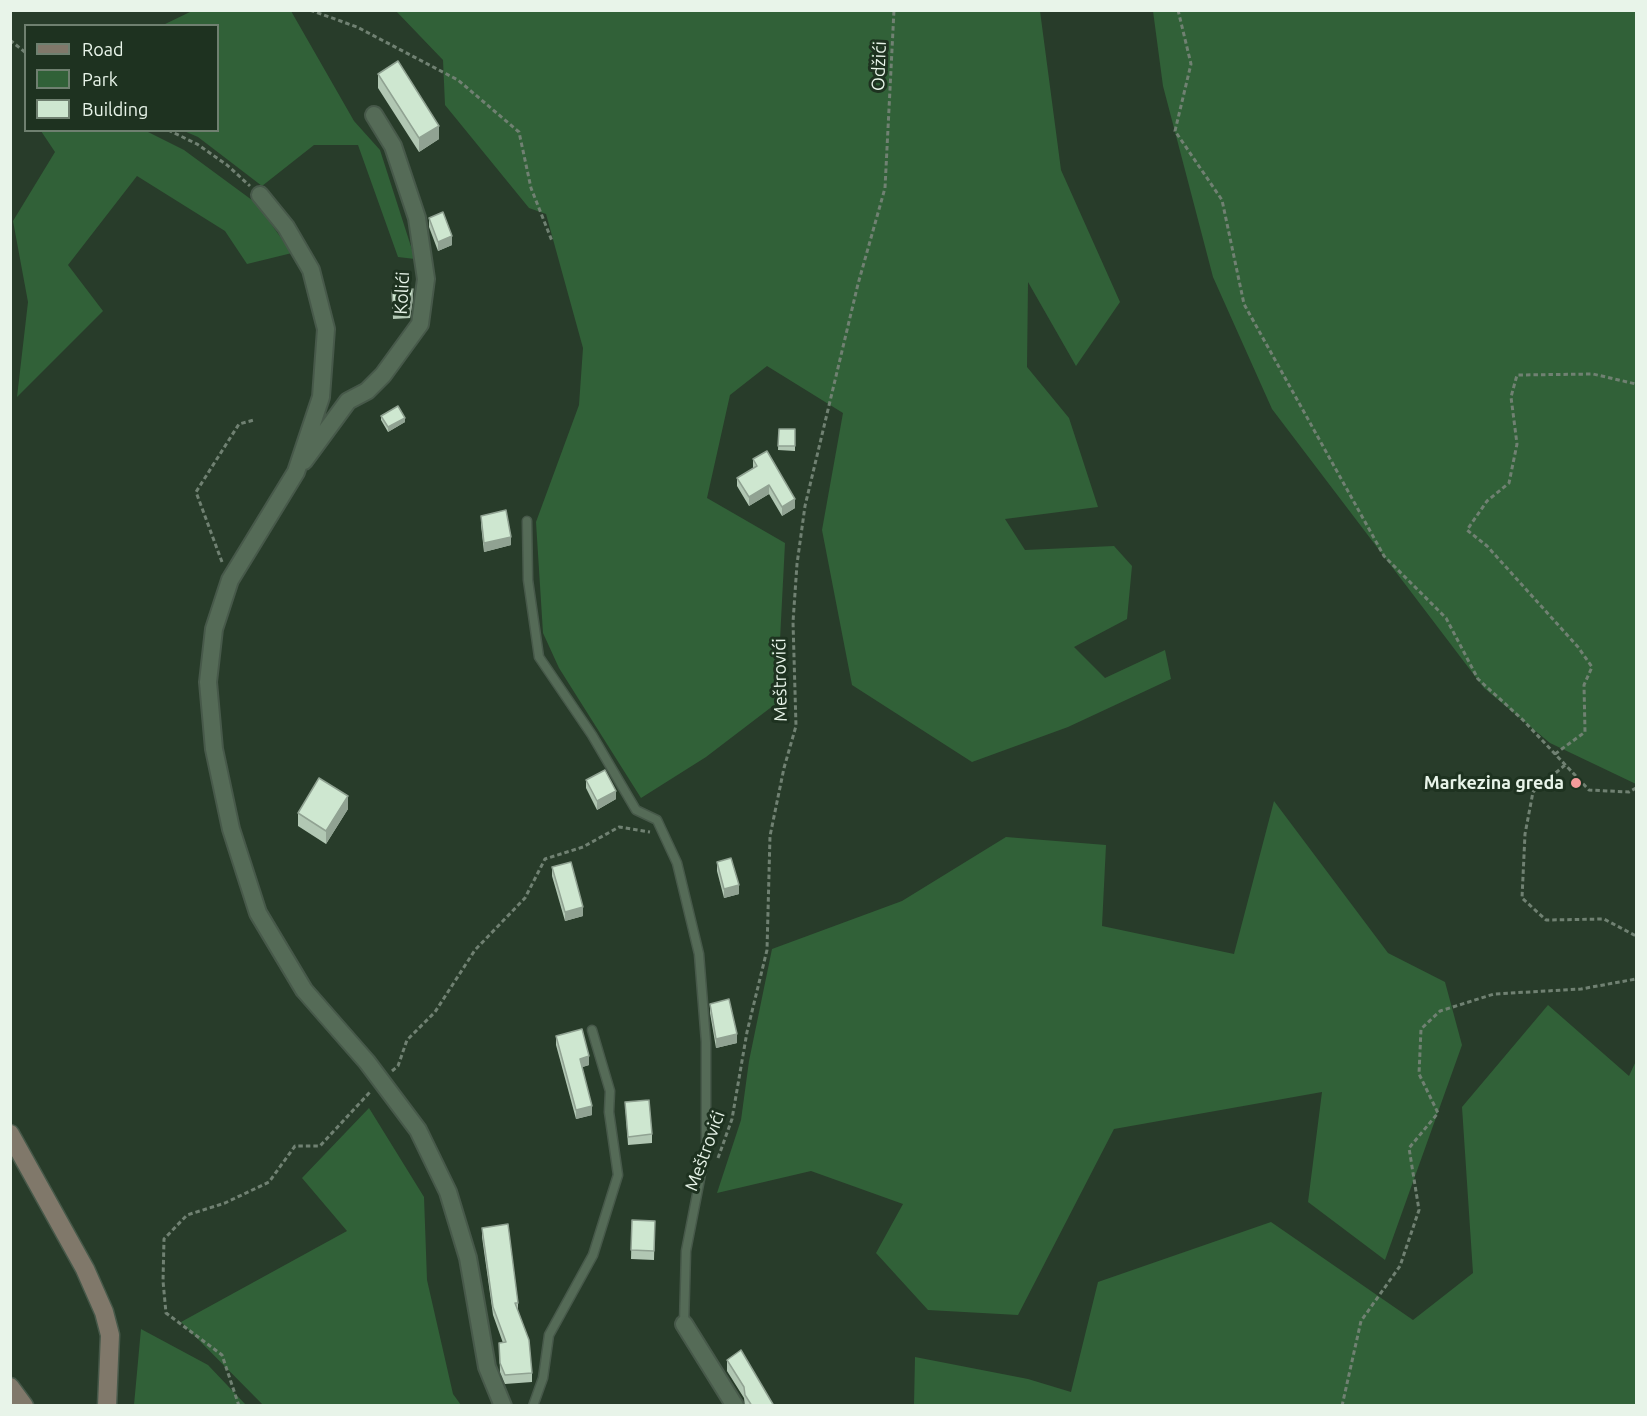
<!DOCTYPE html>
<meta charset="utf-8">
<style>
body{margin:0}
#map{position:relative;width:1647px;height:1416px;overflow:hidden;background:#283c2a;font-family:Ubuntu,sans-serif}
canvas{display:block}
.frame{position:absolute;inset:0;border:12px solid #e8f4e9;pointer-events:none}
.legend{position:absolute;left:24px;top:24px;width:195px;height:108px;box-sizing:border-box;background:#1e3220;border:2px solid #6f8070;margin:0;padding:8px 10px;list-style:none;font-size:18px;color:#e8f4e9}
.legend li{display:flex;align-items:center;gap:12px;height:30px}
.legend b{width:30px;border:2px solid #6f8070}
</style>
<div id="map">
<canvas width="1647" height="1416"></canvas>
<div class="frame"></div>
<ul class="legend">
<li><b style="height:8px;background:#80786a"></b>Road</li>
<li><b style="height:16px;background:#316138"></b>Park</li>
<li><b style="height:16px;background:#cee7d0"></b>Building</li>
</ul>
</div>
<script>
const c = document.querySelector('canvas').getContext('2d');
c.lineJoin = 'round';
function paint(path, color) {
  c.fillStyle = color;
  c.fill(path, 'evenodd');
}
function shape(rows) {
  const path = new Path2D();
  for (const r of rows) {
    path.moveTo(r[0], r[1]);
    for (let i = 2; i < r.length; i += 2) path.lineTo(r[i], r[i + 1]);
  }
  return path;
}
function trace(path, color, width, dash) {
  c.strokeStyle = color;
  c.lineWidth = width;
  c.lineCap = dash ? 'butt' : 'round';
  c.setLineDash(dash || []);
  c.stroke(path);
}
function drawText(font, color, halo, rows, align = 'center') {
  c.font = font + ' Ubuntu,sans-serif';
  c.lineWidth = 6;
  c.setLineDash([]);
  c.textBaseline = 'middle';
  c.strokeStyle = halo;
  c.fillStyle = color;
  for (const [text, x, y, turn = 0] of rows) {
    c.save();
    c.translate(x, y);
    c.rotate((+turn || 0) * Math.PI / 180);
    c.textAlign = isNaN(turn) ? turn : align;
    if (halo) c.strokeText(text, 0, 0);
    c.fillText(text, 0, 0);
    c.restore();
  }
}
paint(shape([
 [192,11,291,11,354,121,380,150,415,259,398,257,358,145,314,145,262,186,198,137,184,131,218,130,218,26,161,26],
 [396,11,1040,11,1061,170,1120,302,1076,366,1028,282,1027,367,1069,418,1098,507,1005,519,1025,550,1114,546,1132,566,1127,619,1074,647,1105,678,1165,650,1171,679,1068,727,972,762,852,685,822,530,843,413,767,366,730,395,707,498,785,543,779,659,782,699,706,757,641,798,559,668,543,633,536,522,579,405,583,348,546,214,529,208,445,105,443,60],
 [1153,11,1636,11,1636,784,1550,743,1484,688,1272,409,1213,277,1163,86],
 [41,131,146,131,184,150,256,203,292,253,247,264,225,231,137,176,68,265,103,311,17,397,28,302,13,221,55,152],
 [1274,801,1388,953,1445,982,1462,1045,1385,1260,1308,1202,1322,1092,1114,1129,1018,1315,928,1310,876,1253,903,1204,811,1171,717,1193,741,1120,749,1061,772,949,902,901,1006,837,1106,845,1102,926,1234,954],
 [1548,1005,1629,1076,1636,1061,1636,1405,914,1405,915,1357,1028,1379,1071,1392,1098,1282,1271,1222,1413,1320,1473,1273,1462,1107],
 [369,1108,424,1197,427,1280,453,1394,461,1405,263,1405,181,1322,347,1231,302,1178],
 [141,1329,208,1365,246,1405,134,1405]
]), '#316138');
const lane = shape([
 [527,521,528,580,539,657,592,735,636,810,657,820,677,863,699,954,706,1042,706,1148,686,1251,684,1324],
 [533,1406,543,1378,549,1335,593,1255,618,1175,609,1112,610,1091,592,1030]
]);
const street = shape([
 [260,195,286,227,311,270,326,329,321,397,296,472,230,580,214,629,208,682,214,749,231,829,258,913,304,990,367,1062,418,1130,448,1192,468,1258,487,1367,503,1406],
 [304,461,348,401,367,391,383,375,420,324,426,279,417,218,393,146,374,115],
 [684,1324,735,1406]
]);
const secondary = shape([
 [10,1134,85,1269,104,1312,110,1335,107,1406],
 [10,1387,24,1406]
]);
trace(lane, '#47594a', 11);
trace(street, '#47594a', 20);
trace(secondary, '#47594a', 21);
trace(shape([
 [310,10,357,27,458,80,519,132,531,188,552,241],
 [1178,10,1191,64,1175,131,1222,200,1244,304,1384,556,1446,618,1478,679,1523,720,1589,790,1629,792,1636,788],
 [10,40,26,53],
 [168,130,197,144,227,165,250,186],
 [222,562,196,492,239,424,254,420],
 [1555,754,1585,732,1584,685,1592,667,1578,647,1487,546,1467,530,1487,501,1509,483,1517,444,1511,397,1517,375,1593,374,1636,384],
 [1565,765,1533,792,1525,834,1522,898,1546,920,1604,919,1636,936],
 [392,1071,398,1066,407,1040,435,1012,475,950,525,898,545,859,583,847,619,827,650,832],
 [718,1158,732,1119,747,1032,767,950,770,836,784,768,796,726,793,622,797,564,805,506,858,284,885,188,894,10],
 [239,1406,222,1355,166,1313,163,1281,164,1239,187,1215,225,1203,269,1182,295,1146,320,1146,371,1091],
 [1342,1406,1361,1321,1400,1266,1419,1210,1409,1148,1438,1113,1419,1074,1421,1029,1440,1011,1494,994,1581,989,1636,979]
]), '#708172', 3, [4.5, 3]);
trace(lane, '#556b57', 8);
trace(street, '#556b57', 16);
trace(secondary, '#80786a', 18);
paint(shape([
 [378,74,439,139,419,152,378,88],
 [429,218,452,245,438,251,429,227],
 [392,290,413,298,410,318,393,319],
 [381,416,405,422,388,432,381,420],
 [779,429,795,429,795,451,778,450],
 [753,459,795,508,782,516,769,494,749,506,737,486,737,478,753,468],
 [481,516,511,545,484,552,481,525],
 [586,780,616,799,597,810,586,788],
 [348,809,326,844,298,826,298,813],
 [717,862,739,894,724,898,717,871],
 [552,867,583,916,565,921,552,876],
 [710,1004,737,1043,716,1048,710,1013],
 [556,1036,589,1065,582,1067,592,1115,576,1119,556,1045],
 [625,1102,652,1134,652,1143,628,1145],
 [632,1220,655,1221,654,1260,631,1259],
 [482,1228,518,1303,518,1312,532,1373,532,1382,505,1384,500,1372,499,1343,503,1343,493,1315,482,1237],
 [727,1360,774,1406,745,1406,744,1398,727,1371]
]), '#b1c7b3');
paint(shape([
 [439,126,439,139,419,152,419,138],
 [452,236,452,245,438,251,438,242],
 [413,289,413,298,410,318,410,309],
 [405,418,405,422,388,432,388,427],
 [769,485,769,494,749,506,749,497],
 [795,499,795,508,782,516,782,507],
 [511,537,511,545,484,552,484,543],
 [616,791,616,799,597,810,597,801],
 [348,796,348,809,326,844,326,831],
 [739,885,739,894,724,898,724,889],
 [583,907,583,916,565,921,565,912],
 [737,1034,737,1043,716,1048,716,1039],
 [589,1056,589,1065,580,1068,580,1059],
 [592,1106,592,1115,576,1119,576,1110]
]), '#90a292');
const building = shape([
 [398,61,439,126,419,138,378,74,398,61],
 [443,212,452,236,438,242,429,218,443,212],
 [413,289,410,309,393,310,392,290,413,289],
 [398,406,405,418,388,427,381,416,398,406],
 [779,429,795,429,795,446,778,446,779,429],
 [767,451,795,499,782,507,769,485,749,497,737,478,757,466,753,459,767,451],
 [506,510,511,537,484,543,481,516,506,510],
 [605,770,616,791,597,801,586,780,605,770],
 [319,778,348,796,326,831,298,813,319,778],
 [731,858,739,885,724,889,717,862,731,858],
 [571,862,583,907,565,912,552,867,571,862],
 [729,999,737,1034,716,1039,710,1004,729,999],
 [582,1029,589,1056,580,1059,592,1106,576,1110,556,1036,582,1029],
 [649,1100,652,1134,628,1137,625,1102,649,1100],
 [632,1220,655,1221,654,1251,631,1250,632,1220],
 [508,1224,518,1303,515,1303,529,1340,532,1373,505,1375,500,1363,499,1343,506,1342,493,1307,482,1228,508,1224],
 [741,1350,774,1406,752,1406,745,1395,744,1387,727,1360,741,1350]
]);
paint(building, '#cee7d0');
trace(building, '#90a292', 1.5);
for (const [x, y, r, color] of [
 [1576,783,6,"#f59b9b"]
]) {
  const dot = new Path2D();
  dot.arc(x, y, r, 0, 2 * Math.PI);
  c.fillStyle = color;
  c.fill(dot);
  trace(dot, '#1e3220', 2);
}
drawText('18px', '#e8f4e9', '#1e3220', [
 ["Odžići",879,66,-88],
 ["Kolići",402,293,-87],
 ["Meštrovići",780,680,-91],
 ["Meštrovići",705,1151,-70]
]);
drawText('bold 18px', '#e8f4e9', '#1e3220', [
 ["Markezina greda",1564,783]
], 'right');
</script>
